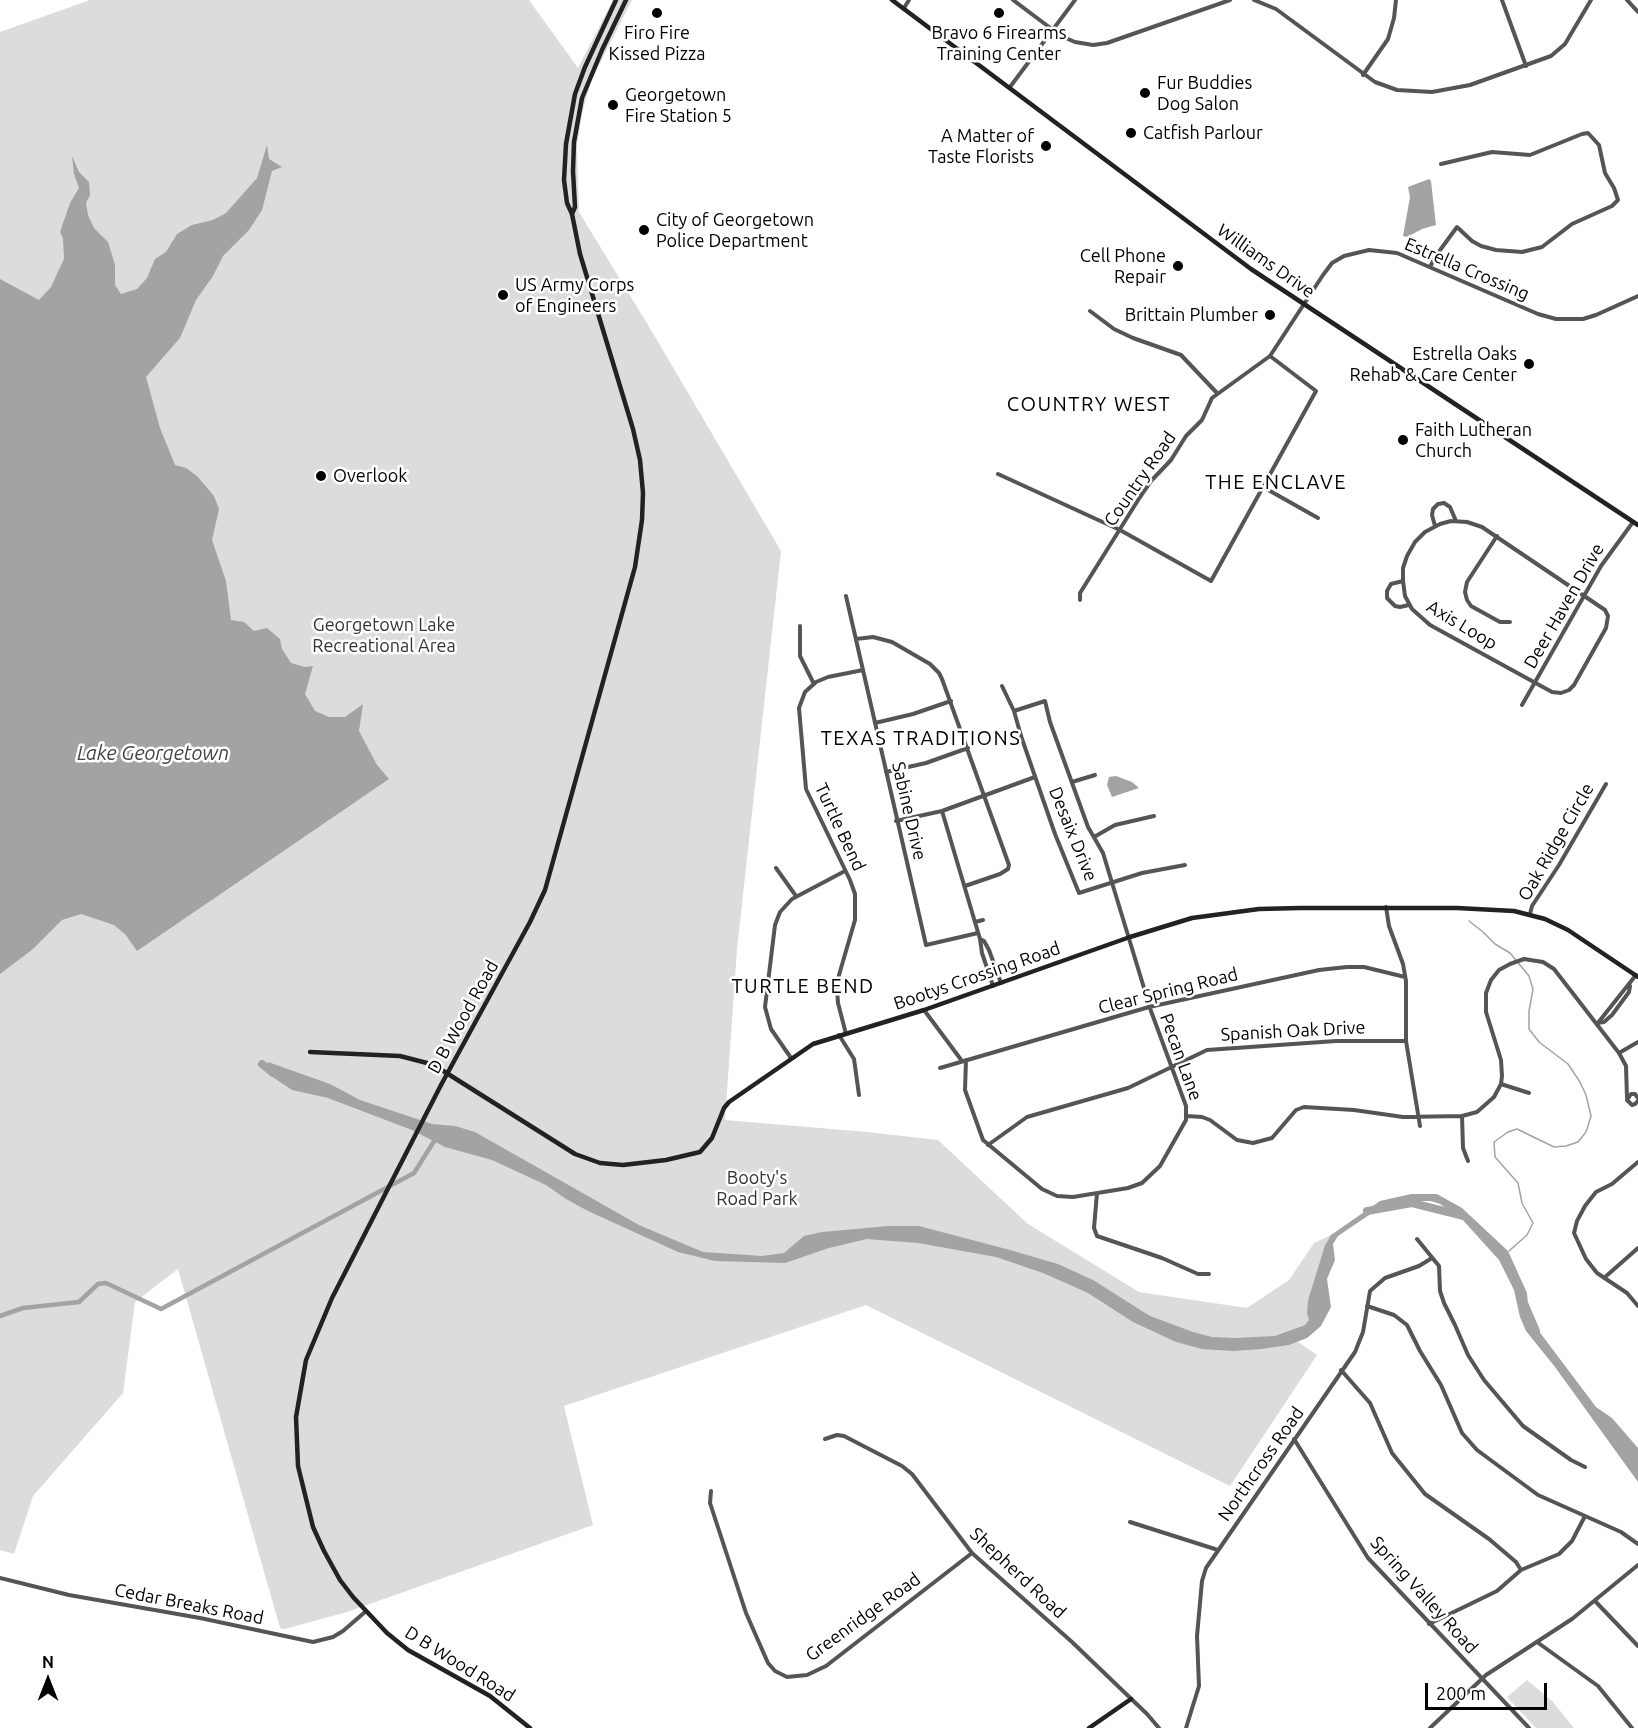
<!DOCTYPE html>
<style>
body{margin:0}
#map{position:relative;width:1638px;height:1728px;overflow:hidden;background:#fff;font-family:Ubuntu,sans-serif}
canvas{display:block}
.north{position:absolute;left:18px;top:1650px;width:60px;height:60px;-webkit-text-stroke:4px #fff;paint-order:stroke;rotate:0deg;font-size:16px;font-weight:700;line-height:24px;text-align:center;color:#000}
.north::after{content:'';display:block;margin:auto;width:21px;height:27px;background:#000;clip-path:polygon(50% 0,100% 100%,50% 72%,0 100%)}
.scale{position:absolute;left:1425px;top:1683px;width:122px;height:27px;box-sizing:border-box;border:3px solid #000;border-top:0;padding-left:8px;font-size:18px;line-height:21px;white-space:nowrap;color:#000;-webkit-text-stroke:4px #fff;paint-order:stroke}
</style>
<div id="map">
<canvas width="1638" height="1728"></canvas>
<div class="north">N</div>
<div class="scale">200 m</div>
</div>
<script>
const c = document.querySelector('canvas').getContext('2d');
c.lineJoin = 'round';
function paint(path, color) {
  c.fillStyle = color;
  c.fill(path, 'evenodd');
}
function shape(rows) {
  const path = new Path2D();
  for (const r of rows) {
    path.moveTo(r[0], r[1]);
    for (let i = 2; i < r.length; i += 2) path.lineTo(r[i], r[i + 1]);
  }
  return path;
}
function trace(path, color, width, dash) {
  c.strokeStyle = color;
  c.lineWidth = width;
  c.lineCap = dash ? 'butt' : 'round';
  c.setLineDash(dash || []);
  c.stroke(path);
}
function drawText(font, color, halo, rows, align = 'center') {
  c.font = font + ' Ubuntu,sans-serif';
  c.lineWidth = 5;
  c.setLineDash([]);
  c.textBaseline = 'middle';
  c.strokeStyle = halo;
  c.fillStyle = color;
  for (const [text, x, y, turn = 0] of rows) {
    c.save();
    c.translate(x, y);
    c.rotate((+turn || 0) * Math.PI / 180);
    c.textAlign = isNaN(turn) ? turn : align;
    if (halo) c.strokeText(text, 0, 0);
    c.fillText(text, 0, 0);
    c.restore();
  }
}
paint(shape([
 [90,0,529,0,578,68,613,0,632,0,591,81,582,114,577,145,579,212,654,335,781,551,737,949,725,1120,867,1132,938,1140,1028,1224,1139,1292,1247,1308,1289,1280,1314,1243,1331,1235,1325,1245,1308,1300,1309,1320,1305,1325,1285,1333,1317,1355,1230,1486,866,1305,564,1406,593,1525,347,1612,285,1629,280,1628,178,1269,135,1302,123,1393,33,1496,14,1554,0,1550,0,32],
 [1527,1680,1553,1702,1574,1728,1536,1728,1507,1697]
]), '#dcdcdc');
paint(shape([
 [267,145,269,159,282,167,272,171,262,210,249,230,223,256,213,276,196,300,180,338,146,377,160,428,175,465,186,468,197,476,214,496,219,509,212,540,226,581,231,620,244,622,254,631,267,628,280,639,282,649,291,663,305,667,313,666,305,694,315,711,329,717,345,717,363,704,359,731,377,765,389,779,137,951,125,934,114,925,81,914,62,920,33,949,0,974,0,279,39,300,51,287,64,259,63,238,60,232,70,203,79,188,74,174,72,156,79,172,89,182,90,195,86,203,88,215,94,228,108,242,115,265,115,285,121,294,137,289,147,278,155,259,166,252,177,234,192,225,213,220,226,213,257,178],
 [1429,179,1431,181,1436,225,1422,229,1407,237,1403,236,1410,197,1408,187],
 [1116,776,1132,782,1139,788,1112,797,1107,785,1109,777],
 [268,1062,330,1084,360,1100,432,1124,455,1126,475,1132,639,1225,703,1252,762,1256,784,1253,804,1236,822,1232,888,1226,919,1226,1010,1250,1058,1264,1093,1280,1150,1316,1193,1332,1212,1337,1234,1338,1275,1336,1305,1325,1309,1320,1307,1314,1308,1300,1325,1245,1331,1235,1380,1201,1411,1194,1437,1194,1462,1208,1508,1251,1527,1293,1529,1318,1596,1407,1612,1418,1638,1448,1638,1482,1555,1367,1526,1331,1520,1317,1514,1290,1499,1260,1461,1218,1440,1204,1431,1201,1416,1201,1381,1207,1338,1236,1333,1244,1335,1260,1327,1279,1331,1307,1321,1326,1307,1338,1289,1345,1261,1349,1233,1351,1202,1349,1176,1342,1133,1322,1088,1293,1043,1273,996,1257,918,1243,867,1239,829,1248,785,1263,715,1261,678,1252,588,1211,566,1199,546,1185,492,1160,445,1147,412,1130,328,1098,292,1090,271,1076,265,1070]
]), '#a3a3a3');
trace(shape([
 [1469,921,1483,932,1495,944,1510,953,1529,976,1533,989,1529,1011,1529,1029,1539,1042,1568,1064,1580,1082,1586,1095,1591,1116,1586,1132,1578,1142,1566,1146,1554,1147,1517,1129,1508,1132,1494,1142,1495,1157,1518,1183,1522,1203,1533,1223,1527,1235,1509,1251]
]), '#a3a3a3', 1.5);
trace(shape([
 [0,1316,23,1308,79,1302,98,1284,106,1283,161,1309,414,1173,436,1138]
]), '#a3a3a3', 4.5);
trace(shape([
 [262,1064,273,1073],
 [1367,1211,1412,1203,1464,1216],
 [1524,1303,1536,1331]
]), '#a3a3a3', 8);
trace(shape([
 [1013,0,1061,36,1075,42,1093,45,1107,43,1230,0],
 [1254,0,1276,9,1375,82,1397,90,1432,92,1470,85,1551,56,1565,44,1591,0],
 [1502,0,1526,66],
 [1627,0,1638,12],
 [904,8,909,0],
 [1363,75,1388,39,1394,18,1396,0],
 [1010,87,1075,0],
 [1430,267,1435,257,1457,227,1472,241,1481,246,1496,250,1522,252,1542,247,1572,224,1612,206,1618,200,1614,188,1605,173,1599,145,1588,133,1582,134,1530,155,1492,152,1441,164],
 [1090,311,1114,329,1133,338,1181,355,1217,393],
 [998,474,1120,530,1211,581,1316,391,1270,356],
 [1263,487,1318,518],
 [1451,521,1467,522,1482,527,1605,610,1608,616,1606,628,1574,685,1569,690,1561,693,1552,692,1430,625,1412,609,1405,596,1403,581,1403,568,1407,556,1415,542,1425,532,1440,524,1451,521],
 [1435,526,1432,515,1433,509,1438,504,1444,503,1450,507,1456,521],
 [1497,536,1467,582,1465,592,1467,600,1471,606,1500,622,1510,622],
 [1403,581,1391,584,1387,591,1387,598,1395,606,1400,607,1409,605],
 [846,596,926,945,978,933],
 [1080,600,1080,593,1140,497,1151,481,1171,460,1186,436,1202,420,1212,398,1270,356,1323,275,1332,263,1344,256,1369,250,1397,253,1538,314,1556,319,1583,319,1596,315,1638,296],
 [800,626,800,656,814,684],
 [856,639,873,637,892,642,930,664,939,673,942,679,1009,865,1008,869,1000,874,965,886],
 [1002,686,1014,711,1021,736,1055,834,1079,893,1142,873,1185,865],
 [1522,705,1601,566,1633,522],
 [875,723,913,714,951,701],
 [886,772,926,763,968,748],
 [1072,782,1095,775],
 [942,811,980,939,982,953,993,986],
 [896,821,942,811,1035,777],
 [1094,837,1115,825,1154,816],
 [776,868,796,896],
 [1386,907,1389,926,1403,964,1406,981,1406,1041,1420,1126],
 [1530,914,1532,906,1559,865,1606,784],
 [975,922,983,920],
 [980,939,984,941,989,950,1001,983],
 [924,1010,962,1061],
 [1597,1023,1604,1022,1612,1015,1629,992,1630,986],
 [1597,1024,1636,975],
 [846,1034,838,1003,837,989,839,975,855,920,855,894,850,880,806,789,799,708,805,692,816,682,828,677,863,670],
 [839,1035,854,1059,859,1095],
 [1619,1053,1638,1042],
 [791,1058,771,1029,765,1007,775,925,780,912,792,899,845,871],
 [966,1060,965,1090,983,1140,1042,1189,1057,1196,1073,1197,1128,1188,1142,1183,1160,1166,1186,1120,1186,1106,1151,1011,1103,853,1088,827,1050,722,1045,701,1014,711],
 [940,1068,1149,1007,1319,970,1347,967,1364,967,1405,977],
 [1501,1084,1529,1093],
 [1638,1098,1635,1094,1631,1094,1627,1100,1632,1105,1635,1104,1638,1101],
 [1187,1116,1202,1117,1210,1120,1237,1140,1253,1143,1272,1138,1296,1110,1304,1107,1354,1110,1403,1117,1462,1116,1477,1112,1494,1097,1501,1084,1502,1076,1501,1060,1486,1012,1486,993,1491,980,1499,970,1510,964,1524,959,1543,962,1554,969,1619,1053,1626,1066,1627,1098],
 [1462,1116,1463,1148,1468,1161],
 [988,1145,1027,1117,1128,1088,1207,1050,1336,1041,1406,1041],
 [1638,1162,1612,1184,1596,1192,1585,1206,1577,1221,1574,1233,1586,1259,1597,1273,1627,1293,1638,1306],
 [1097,1193,1094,1228,1097,1236,1162,1258,1198,1274,1209,1274],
 [1417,1239,1439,1266,1440,1291,1444,1303,1455,1325,1468,1355,1484,1380,1523,1426,1571,1460,1585,1467],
 [1604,1278,1638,1248],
 [1367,1306,1394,1315,1407,1325,1420,1351,1441,1385,1462,1433,1477,1450,1538,1495,1621,1532,1638,1544],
 [1341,1370,1370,1403,1392,1453,1425,1494,1489,1539,1516,1562,1521,1570],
 [825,1439,837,1435,844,1436,902,1466,912,1474,972,1553,1072,1642,1147,1714,1159,1728],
 [1294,1439,1368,1558,1529,1728],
 [711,1491,710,1503,746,1613,768,1663,775,1671,787,1677,807,1675,826,1666,972,1553],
 [1130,1522,1218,1550],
 [0,1578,69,1595,200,1618,313,1642,333,1637,343,1631,365,1612],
 [1595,1601,1638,1646],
 [1429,1624,1497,1591,1521,1570,1559,1554,1572,1541,1585,1516],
 [1537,1642,1598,1686,1632,1728],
 [1186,1728,1199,1686,1197,1636,1202,1581,1206,1568,1355,1352,1363,1332,1370,1291,1385,1278,1419,1266,1432,1258],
 [1430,1728,1486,1675,1572,1619,1638,1565]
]), '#555', 4);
trace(shape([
 [892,0,1251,269,1638,525],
 [572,214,575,207,573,171,574,142,582,98,602,50,626,0],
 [310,1052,400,1056,427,1063,437,1067,575,1154,600,1163,623,1165,666,1160,700,1152,712,1138,724,1108,729,1102,813,1044,924,1010,1130,937,1192,918,1259,909,1300,908,1457,908,1514,911,1545,919,1568,930,1638,977],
 [530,1728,490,1696,408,1650,387,1633,353,1597,340,1580,324,1551,313,1527,298,1466,296,1417,306,1360,332,1298,441,1085,530,922,545,890,635,567,642,520,643,493,640,460,633,429,580,254,572,214,567,203,564,180,566,144,575,94,585,67,616,0],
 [1089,1728,1131,1699]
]), '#222', 4.5);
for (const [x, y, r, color] of [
 [657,13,6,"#000"],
 [999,13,6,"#000"],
 [1145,93,6,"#000"],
 [613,105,6,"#000"],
 [1131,133,6,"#000"],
 [1046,146,6,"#000"],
 [644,230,6,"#000"],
 [1178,266,6,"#000"],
 [503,295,6,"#000"],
 [1270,315,6,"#000"],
 [1529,364,6,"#000"],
 [1403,440,6,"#000"],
 [321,476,6,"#000"]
]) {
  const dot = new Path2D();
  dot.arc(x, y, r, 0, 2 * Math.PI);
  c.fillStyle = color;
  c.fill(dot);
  trace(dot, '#fff', 2);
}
drawText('18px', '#000', '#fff', [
 ["Firo Fire",657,33,"center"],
 ["Kissed Pizza",657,54,"center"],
 ["Bravo 6 Firearms",999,33,"center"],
 ["Training Center",999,54,"center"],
 ["Fur Buddies",1157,83],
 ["Dog Salon",1157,104],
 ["Georgetown",625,95],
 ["Fire Station 5",625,116],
 ["Catfish Parlour",1143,133],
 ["A Matter of",1034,136,"right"],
 ["Taste Florists",1034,157,"right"],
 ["City of Georgetown",656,220],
 ["Police Department",656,241],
 ["Cell Phone",1166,256,"right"],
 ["Repair",1166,277,"right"],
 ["US Army Corps",515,285],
 ["of Engineers",515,306],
 ["Brittain Plumber",1258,315,"right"],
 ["Estrella Oaks",1517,354,"right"],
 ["Rehab & Care Center",1517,375,"right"],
 ["Faith Lutheran",1415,430],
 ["Church",1415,451],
 ["Overlook",333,476]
], 'left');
drawText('18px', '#000', '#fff', [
 ["Williams Drive",1266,261,35],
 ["Estrella Crossing",1467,269,23],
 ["Country Road",1140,479,-55],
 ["Deer Haven Drive",1564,606,-60],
 ["Axis Loop",1462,625,31],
 ["Sabine Drive",909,811,77],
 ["Turtle Bend",840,827,65],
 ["Desaix Drive",1073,834,68],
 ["Oak Ridge Circle",1556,842,-60],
 ["Bootys Crossing Road",977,976,-19],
 ["Clear Spring Road",1168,991,-14],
 ["D B Wood Road",463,1017,-61],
 ["Spanish Oak Drive",1293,1031,-3],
 ["Pecan Lane",1181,1057,70],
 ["Northcross Road",1261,1464,-55],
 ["Shepherd Road",1018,1573,43],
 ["Spring Valley Road",1424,1595,48],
 ["Cedar Breaks Road",189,1604,11],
 ["Greenridge Road",863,1617,-36],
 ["D B Wood Road",460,1664,32]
]);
drawText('18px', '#333', '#fff', [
 ["Georgetown Lake",384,625],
 ["Recreational Area",384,646],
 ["Booty's",757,1178],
 ["Road Park",757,1199]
]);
c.letterSpacing = '1.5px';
drawText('20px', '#000', '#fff', [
 ["COUNTRY WEST",1089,404],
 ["THE ENCLAVE",1276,482],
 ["TEXAS TRADITIONS",921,738],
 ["TURTLE BEND",803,986]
]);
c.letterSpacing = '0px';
drawText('italic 20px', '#444', '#fff', [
 ["Lake Georgetown",153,753]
]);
</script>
